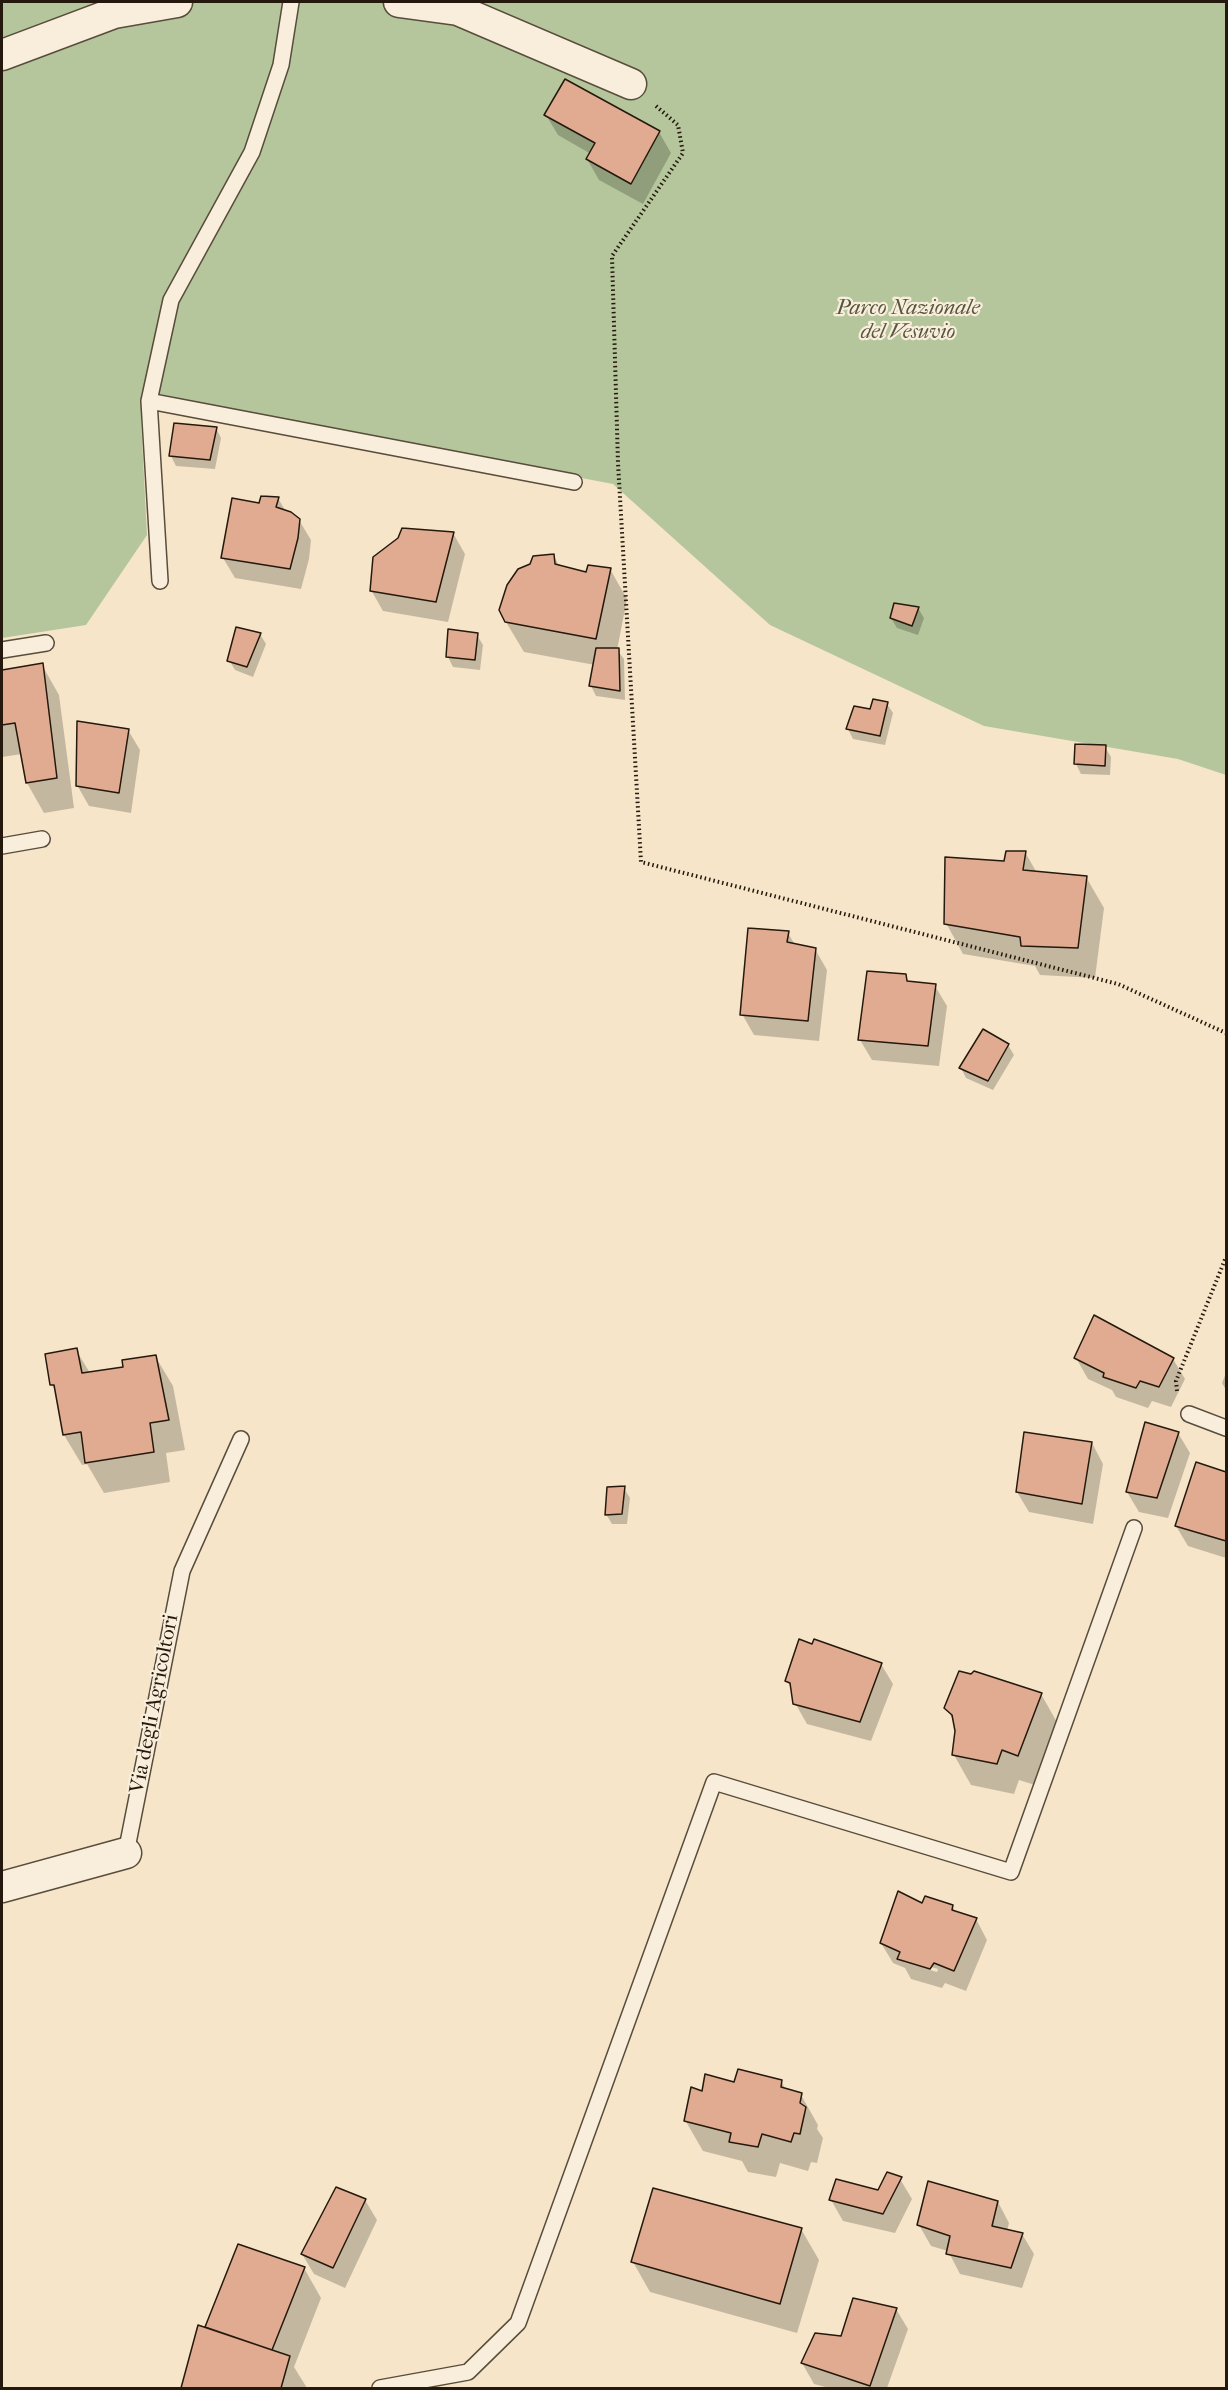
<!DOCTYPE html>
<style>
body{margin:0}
#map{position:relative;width:1228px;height:2390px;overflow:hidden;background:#f6e5c9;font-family:"IM FELL French Canon",serif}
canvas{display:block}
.frame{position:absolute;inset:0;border:3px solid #24190c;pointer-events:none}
</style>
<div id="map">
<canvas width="1228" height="2390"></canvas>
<div class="frame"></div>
</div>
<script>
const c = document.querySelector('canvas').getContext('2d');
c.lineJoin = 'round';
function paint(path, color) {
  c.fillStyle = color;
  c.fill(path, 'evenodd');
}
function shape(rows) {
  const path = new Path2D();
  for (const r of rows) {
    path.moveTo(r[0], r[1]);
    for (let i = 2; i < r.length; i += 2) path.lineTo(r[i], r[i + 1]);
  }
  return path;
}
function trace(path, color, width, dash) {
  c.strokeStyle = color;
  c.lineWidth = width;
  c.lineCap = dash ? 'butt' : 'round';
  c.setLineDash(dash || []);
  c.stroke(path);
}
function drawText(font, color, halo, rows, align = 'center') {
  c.font = font + ' "IM FELL French Canon",serif';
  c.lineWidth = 4.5;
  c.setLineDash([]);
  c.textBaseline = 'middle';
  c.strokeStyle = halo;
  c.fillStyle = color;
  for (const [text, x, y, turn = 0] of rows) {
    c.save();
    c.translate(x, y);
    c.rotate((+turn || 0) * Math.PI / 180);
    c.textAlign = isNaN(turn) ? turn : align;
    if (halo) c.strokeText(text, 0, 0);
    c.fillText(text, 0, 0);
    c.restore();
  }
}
paint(shape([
 [2,2,1226,2,1226,775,1178,759,984,726,770,625,613,484,273,419,142,390,141,419,147,535,86,625,2,638]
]), '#b5c69c');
paint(shape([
 [546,115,659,132,671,153,643,204,599,180,587,159,591,154,558,135],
 [216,428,221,438,215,469,176,466,171,456],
 [278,498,286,512,299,520,311,540,309,559,301,589,235,578,223,558,260,505],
 [453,533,465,554,448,622,383,611,371,590],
 [554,556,560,568,587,574,610,569,627,599,617,650,624,659,625,700,596,696,591,686,595,665,524,652,506,622],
 [918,608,924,618,918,635,897,628,891,618],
 [260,634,266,644,253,677,235,670,229,660],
 [477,635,483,645,480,670,453,667,448,657],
 [42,665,59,695,74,808,44,813,27,783,22,754,2,757,2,672],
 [887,704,893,713,885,745,853,739,848,729],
 [128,730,140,750,131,813,89,806,77,785],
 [1105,747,1111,757,1110,775,1081,774,1076,764],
 [1025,852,1037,873,1086,877,1104,908,1095,978,1040,975,1035,966,963,954,946,923,1005,862],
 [788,933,795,945,815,949,827,970,819,1041,754,1035,742,1014],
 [905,976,910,983,935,986,947,1006,939,1066,872,1060,860,1040],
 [983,1031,1008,1045,1014,1055,993,1090,966,1078,961,1068],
 [76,1350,90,1373,124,1368,155,1356,173,1386,185,1450,166,1453,170,1482,104,1493,87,1464,82,1465,64,1435,58,1395,52,1385],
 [1076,1358,1173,1359,1185,1379,1171,1407,1152,1401,1148,1408,1116,1397,1112,1390,1088,1379],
 [1226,1373,1226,1390,1222,1383],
 [1178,1433,1190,1453,1168,1518,1139,1512,1127,1492],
 [1092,1443,1103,1464,1093,1524,1029,1512,1017,1492],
 [1197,1464,1226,1473,1226,1558,1188,1546,1176,1526],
 [624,1488,630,1498,627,1524,612,1524,606,1514],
 [881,1664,893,1684,871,1741,807,1724,795,1703,793,1691,787,1681],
 [1041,1694,1058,1724,1035,1785,1019,1780,1014,1794,971,1785,954,1755,957,1731,955,1723,946,1708],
 [922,1905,952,1906,956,1913,976,1919,987,1940,966,1991,945,1983,942,1988,911,1979,905,1968,893,1963,881,1943],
 [904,1959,938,1969,937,1972,904,1962],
 [781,2081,786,2090,801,2095,818,2125,817,2129,823,2138,817,2163,811,2162,808,2171,780,2163,776,2177,748,2172,742,2161,703,2151,685,2120,703,2093,735,2084],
 [900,2179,912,2199,895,2233,843,2221,831,2200,879,2192],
 [365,2200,377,2220,345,2288,314,2274,302,2254],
 [998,2202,1009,2223,1007,2231,1022,2234,1034,2254,1022,2288,960,2274,948,2251,931,2246,919,2225],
 [801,2229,819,2260,797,2333,650,2292,633,2262],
 [304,2268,321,2298,294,2367,307,2388,182,2388,199,2326,208,2330,207,2326],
 [896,2309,908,2329,887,2388,829,2388,814,2384,802,2363,842,2338]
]), '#0003');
const building = shape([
 [565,79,660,131,631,184,586,159,595,143,544,115,565,79],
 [174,423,217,427,210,460,169,456,174,423],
 [261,496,279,497,276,507,291,512,300,519,298,538,290,569,221,558,232,498,259,503,261,496],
 [402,528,454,532,436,602,370,591,373,557,398,538,402,528],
 [554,554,555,564,586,572,588,565,611,568,596,639,505,622,499,610,507,585,518,569,530,564,533,556,554,554],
 [894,603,919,607,912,626,890,618,894,603],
 [236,627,261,633,247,667,227,661,236,627],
 [448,629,478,633,475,660,446,657,448,629],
 [596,648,619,648,620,691,589,686,596,648],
 [43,663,57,778,26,783,15,723,2,725,2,670,43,663],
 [873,699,888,702,880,736,846,729,854,706,870,709,873,699],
 [77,721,129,729,119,793,76,786,77,721],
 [1075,744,1106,745,1105,766,1074,764,1075,744],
 [1006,851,1026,851,1023,870,1087,876,1078,948,1021,946,1020,937,944,924,945,857,1004,861,1006,851],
 [748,928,789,931,787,942,816,948,808,1021,740,1015,748,928],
 [867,971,906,974,907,981,936,984,928,1046,858,1040,867,971],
 [983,1029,1009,1044,988,1081,959,1068,983,1029],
 [1094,1315,1174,1358,1159,1387,1140,1381,1136,1388,1103,1377,1104,1373,1074,1358,1094,1315],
 [77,1348,82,1373,123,1367,122,1360,156,1355,169,1420,150,1423,154,1452,85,1463,81,1432,63,1435,54,1385,50,1385,45,1354,77,1348],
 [1145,1422,1179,1432,1157,1498,1126,1492,1145,1422],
 [1024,1432,1092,1442,1082,1504,1016,1492,1024,1432],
 [1196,1462,1226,1472,1226,1541,1175,1526,1196,1462],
 [625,1486,622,1514,605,1515,607,1487,625,1486],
 [799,1639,812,1644,814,1639,882,1663,860,1722,793,1704,790,1683,785,1681,799,1639],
 [959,1671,971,1674,974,1671,1042,1693,1018,1756,1002,1750,997,1764,952,1755,955,1731,952,1715,944,1708,959,1671],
 [898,1891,922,1903,925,1896,953,1905,952,1910,977,1918,954,1971,934,1963,930,1969,897,1959,900,1952,880,1943,898,1891],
 [738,2069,782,2080,781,2087,802,2093,800,2103,806,2107,800,2134,794,2133,791,2142,762,2134,758,2147,729,2142,731,2133,684,2121,691,2087,702,2091,705,2074,734,2082,738,2069],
 [887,2172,902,2177,883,2214,829,2200,836,2179,878,2190,887,2172],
 [928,2181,998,2201,992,2226,1023,2233,1011,2268,946,2254,950,2236,917,2225,928,2181],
 [336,2187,366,2199,333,2268,301,2254,336,2187],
 [653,2188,802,2228,780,2304,631,2262,653,2188],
 [238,2244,305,2267,272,2350,205,2327,238,2244],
 [853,2298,897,2308,870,2386,801,2363,815,2333,841,2336,853,2298],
 [198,2325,290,2356,281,2388,181,2388,198,2325]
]);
paint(building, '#e0ab91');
trace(building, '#24190c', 1.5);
const service = shape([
 [149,401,574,482],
 [160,581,149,401,171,300,252,152,281,65,291,2],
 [2,650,46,643],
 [2,846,42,839],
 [1189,1414,1226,1428],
 [126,1853,182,1571,241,1439],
 [380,2388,468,2372,518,2323,714,1782,1011,1872,1134,1528]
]);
const minor = shape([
 [399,2,458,10,631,84],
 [2,55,114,13,177,2],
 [2,1887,126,1853]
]);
trace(service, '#584c3b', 18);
trace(minor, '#584c3b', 33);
trace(shape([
 [656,106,678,125,683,153,612,256,618,463,641,862,1118,984,1226,1033],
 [1177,1391,1176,1381,1226,1257]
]), '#24190c', 4, [1.5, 3]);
trace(service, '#f9eedc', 15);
trace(minor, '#f9eedc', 30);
drawText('italic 21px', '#57563e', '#f9eedc', [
 ["Parco Nazionale",908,309],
 ["del Vesuvio",908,333]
]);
drawText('21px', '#24190c', '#f9eedc', [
 ["Via degli Agricoltori",155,1704,-79]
]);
</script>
